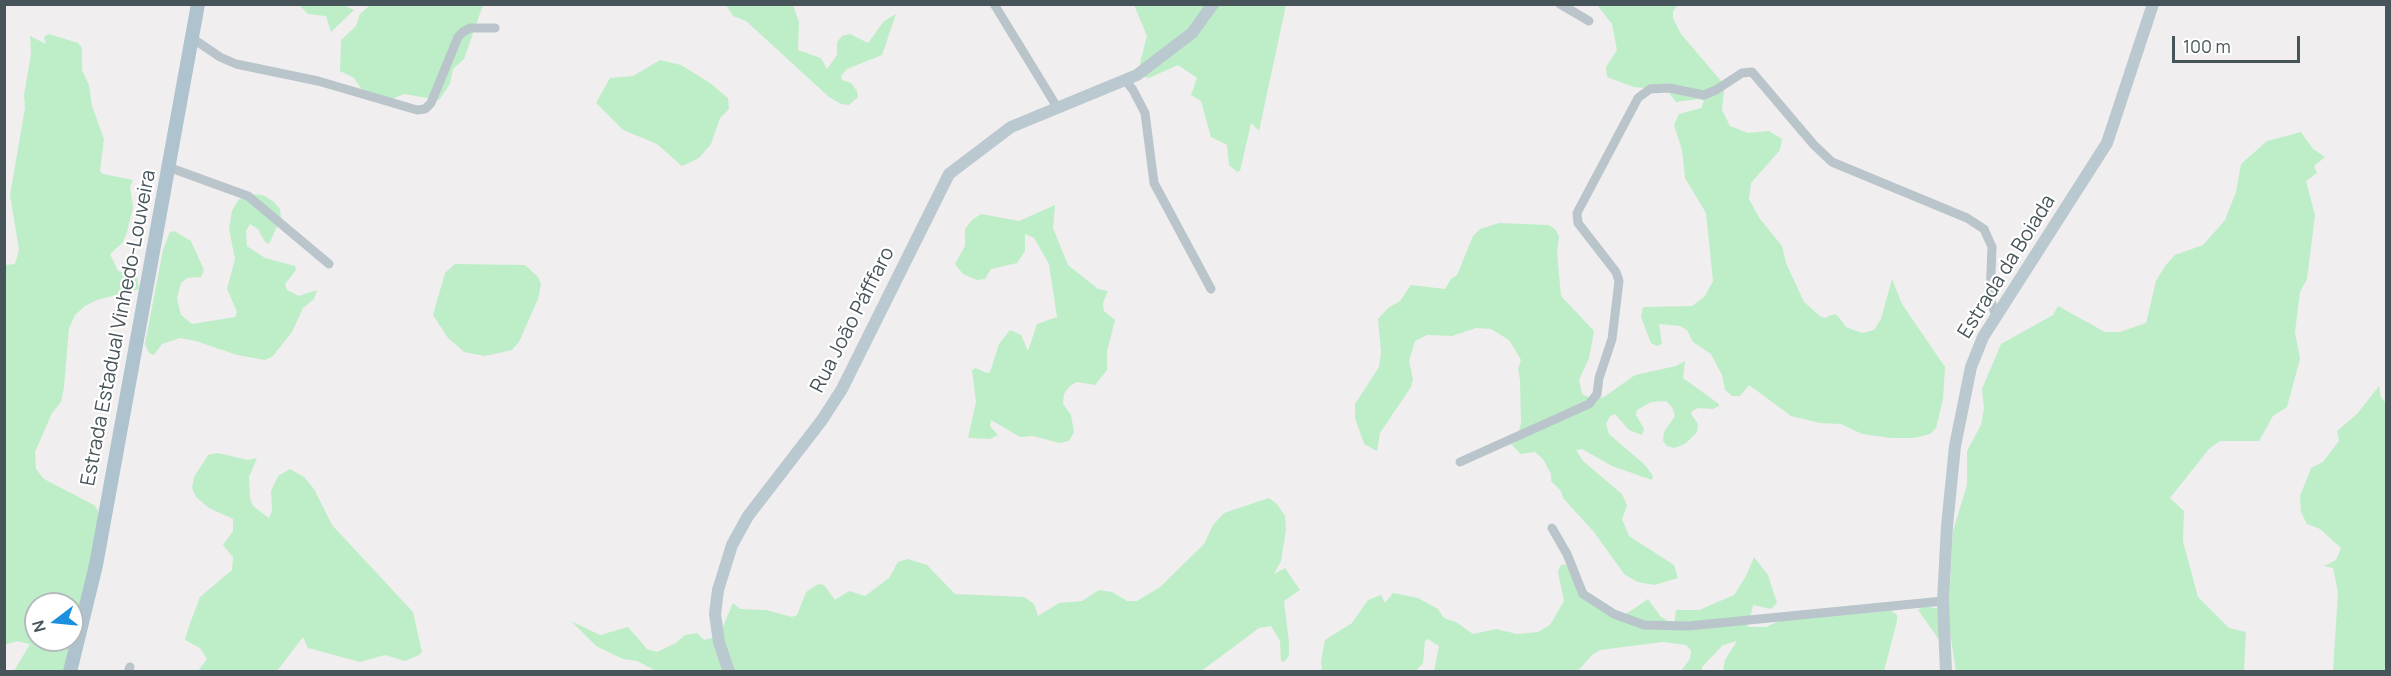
<!DOCTYPE html>
<meta charset="utf-8">
<style>
body{margin:0}
#map{position:relative;width:2391px;height:676px;overflow:hidden;background:#f1eeef;font-family:Manrope,sans-serif}
canvas{display:block}
.frame{position:absolute;inset:0;border:6px solid #47555b;pointer-events:none}
.north{position:absolute;left:24px;top:592px;width:60px;height:60px;box-sizing:border-box;background:#fff;border:2px solid #b5bbbd;border-radius:50%;rotate:254deg;font-size:16px;font-weight:700;line-height:24px;text-align:center;color:#47555b}
.north::after{content:'';display:block;margin:auto;width:21px;height:27px;background:#1b90de;clip-path:polygon(50% 0,100% 100%,50% 72%,0 100%)}
.scale{position:absolute;left:2172px;top:36px;width:128px;height:27px;box-sizing:border-box;border:3px solid #47555b;border-top:0;padding-left:8px;font-size:18px;line-height:21px;white-space:nowrap;color:#47555b;-webkit-text-stroke:4px #fff;paint-order:stroke}
</style>
<div id="map">
<canvas width="2391" height="676"></canvas>
<div class="frame"></div>
<div class="north">N</div>
<div class="scale">100 m</div>
</div>
<script>
const c = document.querySelector('canvas').getContext('2d');
c.lineJoin = 'round';
function paint(path, color) {
  c.fillStyle = color;
  c.fill(path, 'evenodd');
}
function shape(rows) {
  const path = new Path2D();
  for (const r of rows) {
    path.moveTo(r[0], r[1]);
    for (let i = 2; i < r.length; i += 2) path.lineTo(r[i], r[i + 1]);
  }
  return path;
}
function trace(path, color, width, dash) {
  c.strokeStyle = color;
  c.lineWidth = width;
  c.lineCap = dash ? 'butt' : 'round';
  c.setLineDash(dash || []);
  c.stroke(path);
}
function drawText(font, color, halo, rows, align = 'center') {
  c.font = font + ' Manrope,sans-serif';
  c.lineWidth = 4.5;
  c.setLineDash([]);
  c.textBaseline = 'middle';
  c.strokeStyle = halo;
  c.fillStyle = color;
  for (const [text, x, y, turn = 0] of rows) {
    c.save();
    c.translate(x, y);
    c.rotate((+turn || 0) * Math.PI / 180);
    c.textAlign = isNaN(turn) ? turn : align;
    if (halo) c.strokeText(text, 0, 0);
    c.fillText(text, 0, 0);
    c.restore();
  }
}
paint(shape([
 [299,5,343,5,354,10,331,32,326,16,308,14],
 [370,5,483,5,464,59,453,69,450,84,439,100,404,94,390,100,363,91,354,78,340,71,341,40,356,26,360,14],
 [726,5,793,5,799,22,798,50,821,58,827,69,837,55,837,42,842,36,850,34,868,43,884,21,896,14,882,55,847,69,841,76,842,80,851,83,857,91,858,97,849,105,841,104,829,97,746,21,733,16],
 [1134,5,1286,5,1259,131,1251,123,1240,171,1237,172,1229,165,1227,145,1211,137,1201,101,1191,95,1197,78,1178,65,1149,78,1143,77,1140,63,1147,36],
 [1597,5,1678,5,1673,11,1673,18,1681,34,1721,81,1724,90,1722,110,1730,126,1748,133,1769,131,1782,139,1780,150,1751,183,1749,199,1760,219,1782,246,1786,263,1804,302,1820,316,1825,318,1834,314,1838,316,1846,327,1862,333,1874,330,1881,319,1892,279,1902,304,1945,367,1943,399,1936,428,1930,434,1914,438,1891,438,1862,434,1841,424,1820,423,1791,416,1749,385,1740,396,1732,396,1725,390,1722,375,1711,354,1693,342,1687,330,1680,326,1659,324,1662,344,1657,346,1651,343,1641,317,1643,307,1692,306,1705,296,1713,281,1706,213,1685,178,1682,150,1674,125,1679,114,1701,108,1704,101,1699,99,1676,102,1667,90,1634,87,1607,77,1606,67,1617,50,1612,24],
 [49,34,78,43,82,48,82,70,89,85,92,106,104,139,100,171,103,174,133,180,130,187,133,207,127,232,123,242,110,254,118,271,137,276,139,289,97,300,85,306,75,315,69,328,64,387,61,402,52,413,35,452,36,469,44,479,94,505,98,510,96,541,88,586,72,628,72,604,36,604,36,640,72,640,72,634,73,644,66,671,14,671,30,644,17,641,5,645,4,265,15,264,19,250,10,195,25,108,24,95,31,54,30,36,46,44,44,37],
 [660,60,681,65,710,83,728,98,729,109,720,118,711,144,699,158,682,166,657,144,623,130,596,103,610,78,633,76],
 [2301,132,2313,149,2325,157,2314,166,2317,173,2306,181,2315,215,2307,279,2300,292,2295,332,2300,359,2287,407,2273,416,2259,441,2220,441,2209,449,2170,498,2184,511,2183,541,2198,597,2229,628,2246,632,2244,671,1956,671,1950,632,1948,629,1940,641,1918,610,1924,606,1944,610,1949,604,1953,531,1967,485,1967,451,1981,425,1984,408,1982,389,2001,344,2053,315,2058,306,2105,332,2120,332,2146,323,2156,281,2165,266,2175,255,2203,245,2225,220,2236,192,2241,164,2267,141],
 [250,194,263,195,274,202,280,209,281,218,269,244,265,242,258,229,250,224,246,231,247,246,265,258,295,266,296,270,285,284,287,290,299,296,317,290,314,299,303,308,292,332,272,357,265,360,237,355,196,341,180,338,162,344,154,355,149,353,145,344,163,250,170,232,174,231,191,241,204,270,201,277,187,278,181,283,177,298,181,315,192,324,235,317,237,312,227,289,235,259,229,229,232,211,238,200],
 [1055,205,1053,228,1068,265,1098,289,1108,291,1103,303,1104,311,1115,320,1107,351,1107,370,1095,385,1077,382,1070,386,1064,394,1063,404,1071,415,1074,432,1069,441,1059,443,1033,436,1020,437,991,420,990,426,998,435,990,439,968,438,976,402,972,370,976,368,986,373,990,372,999,344,1010,330,1021,335,1028,351,1037,324,1057,317,1049,264,1034,238,1025,234,1025,251,1017,263,991,269,985,279,977,280,963,274,955,264,965,246,965,229,972,220,981,214,1019,221],
 [1499,223,1549,225,1556,230,1559,237,1557,252,1561,296,1594,331,1589,358,1579,380,1582,394,1593,399,1604,397,1635,375,1676,366,1685,361,1683,378,1719,404,1719,406,1713,409,1698,408,1692,411,1691,414,1698,424,1697,432,1685,444,1674,448,1667,446,1663,441,1664,432,1675,416,1672,407,1666,401,1651,402,1637,410,1636,415,1644,429,1642,435,1629,430,1615,414,1610,416,1606,424,1609,434,1645,465,1653,476,1652,480,1612,466,1582,449,1576,450,1583,461,1622,494,1627,505,1622,519,1629,536,1674,565,1678,578,1654,585,1638,582,1625,575,1593,531,1563,498,1561,491,1551,481,1551,474,1543,459,1535,452,1521,454,1511,444,1516,442,1521,423,1520,380,1518,369,1521,360,1509,340,1491,329,1476,328,1452,336,1427,335,1415,341,1409,361,1413,379,1411,387,1380,433,1377,451,1364,444,1355,418,1355,404,1379,367,1381,352,1378,319,1388,308,1400,301,1411,285,1445,289,1451,279,1457,275,1473,236,1480,229],
 [455,264,525,265,538,277,541,284,538,299,519,342,512,350,485,356,464,352,448,338,433,315,445,273],
 [2379,386,2381,397,2386,403,2386,671,2333,671,2338,592,2333,568,2324,566,2336,560,2341,548,2320,529,2307,524,2301,512,2300,496,2311,468,2323,462,2339,441,2337,431,2357,414],
 [218,453,248,460,257,458,249,477,250,498,253,506,269,518,272,511,271,491,278,476,290,469,304,477,314,489,332,525,413,612,422,652,419,655,405,661,385,655,360,662,308,648,303,637,277,671,198,671,207,659,200,648,185,640,189,626,200,597,232,570,233,557,223,545,233,531,233,519,209,508,196,497,192,488,194,477,208,455],
 [1269,498,1277,504,1285,516,1286,530,1281,561,1274,574,1285,568,1300,590,1284,601,1289,643,1289,656,1284,662,1281,661,1280,641,1271,626,1259,628,1200,672,656,671,637,661,623,659,596,646,571,621,600,635,628,627,647,649,657,652,676,643,685,635,697,633,704,640,719,636,733,603,740,609,766,610,792,617,797,615,806,592,818,584,824,585,835,600,849,591,865,596,889,578,898,562,908,559,927,565,955,594,1024,597,1034,604,1038,616,1059,603,1082,601,1099,590,1112,592,1127,601,1137,601,1160,587,1204,544,1213,525,1224,513],
 [1754,557,1768,575,1777,603,1771,609,1753,605,1751,615,1745,622,1749,627,1766,627,1786,618,1888,608,1897,615,1897,621,1884,671,1723,671,1725,660,1737,641,1723,645,1702,667,1702,672,1681,671,1690,659,1691,651,1686,645,1663,642,1600,650,1592,655,1578,671,1434,671,1439,646,1428,639,1425,641,1423,663,1416,671,1322,671,1321,661,1325,640,1352,623,1368,600,1381,595,1385,603,1393,593,1418,598,1438,609,1444,618,1456,622,1473,634,1496,629,1517,634,1538,632,1550,625,1564,601,1558,572,1560,566,1564,564,1571,569,1590,600,1626,614,1648,599,1661,617,1674,624,1676,610,1699,610,1734,595,1746,576]
]), '#bdeec8');
trace(shape([
 [994,4,1057,107],
 [1560,4,1589,21],
 [192,38,220,57,236,64,318,81,417,110,425,109,431,103,458,37,463,32,470,28,495,28],
 [1126,81,1133,90,1145,113,1154,183,1211,289],
 [168,167,248,196,329,264],
 [1460,462,1589,404,1597,394,1599,378,1612,339,1619,281,1616,272,1578,223,1577,213,1638,98,1650,89,1669,88,1704,95,1716,90,1742,73,1752,72,1814,145,1832,162,1967,218,1984,229,1992,247,1990,298,1996,316],
 [1552,528,1567,554,1583,594,1614,614,1644,625,1688,626,1943,601],
 [128,672,130,667]
]), '#bac5cb', 9);
trace(shape([
 [729,672,719,642,715,614,718,590,732,545,748,516,822,420,842,389,949,174,1011,127,1137,75,1192,33,1213,4],
 [1946,672,1943,601,1947,526,1955,446,1971,367,1983,337,2107,143,2153,4]
]), '#bac8d0', 12);
trace(shape([
 [70,672,96,565,198,4]
]), '#aec3cd', 14);
drawText('20px', '#47555b', '#fff', [
 ["Estrada da Boiada",2007,267,-58],
 ["Rua João Páfffaro",853,320,-63],
 ["Estrada Estadual Vinhedo-Louveira",119,328,-79]
]);
</script>
